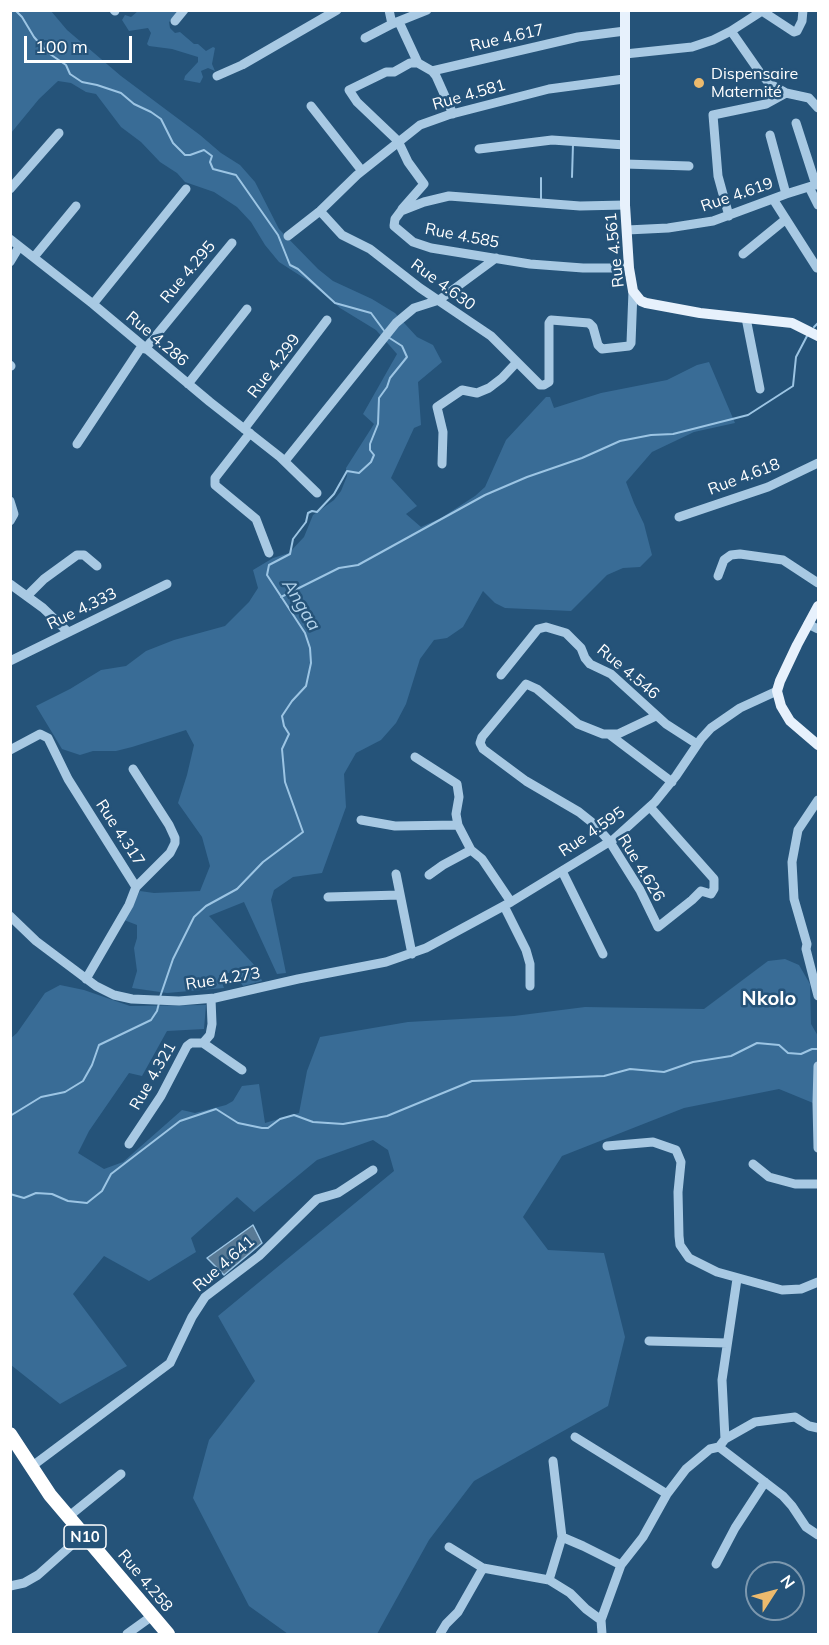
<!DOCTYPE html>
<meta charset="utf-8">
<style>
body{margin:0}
#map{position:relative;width:829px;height:1645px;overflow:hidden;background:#255379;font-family:Mulish,sans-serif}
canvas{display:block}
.frame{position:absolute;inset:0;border:12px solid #fff;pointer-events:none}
.north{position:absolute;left:745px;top:1561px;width:60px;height:60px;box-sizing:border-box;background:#255379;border:2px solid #7c98af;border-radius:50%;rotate:54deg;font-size:16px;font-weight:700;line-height:24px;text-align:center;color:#fff}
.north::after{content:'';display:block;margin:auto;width:21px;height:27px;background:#ecba6d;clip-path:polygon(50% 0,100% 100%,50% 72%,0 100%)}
.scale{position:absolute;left:24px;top:36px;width:108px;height:27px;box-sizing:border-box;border:3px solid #fff;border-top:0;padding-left:8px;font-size:18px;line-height:21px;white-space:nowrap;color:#fff;-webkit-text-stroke:4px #255379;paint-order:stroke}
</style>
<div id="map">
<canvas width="829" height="1645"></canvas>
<div class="frame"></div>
<div class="north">N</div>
<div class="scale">100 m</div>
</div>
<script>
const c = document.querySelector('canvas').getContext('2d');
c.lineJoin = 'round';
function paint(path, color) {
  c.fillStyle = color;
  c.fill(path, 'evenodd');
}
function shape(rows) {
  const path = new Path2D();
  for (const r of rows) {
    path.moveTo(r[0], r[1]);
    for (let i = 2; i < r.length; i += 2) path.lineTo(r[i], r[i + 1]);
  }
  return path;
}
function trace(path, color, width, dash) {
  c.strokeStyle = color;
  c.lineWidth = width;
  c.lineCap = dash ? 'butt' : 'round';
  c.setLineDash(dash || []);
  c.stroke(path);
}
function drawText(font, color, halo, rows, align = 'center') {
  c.font = font + ' Mulish,sans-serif';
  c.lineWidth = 5;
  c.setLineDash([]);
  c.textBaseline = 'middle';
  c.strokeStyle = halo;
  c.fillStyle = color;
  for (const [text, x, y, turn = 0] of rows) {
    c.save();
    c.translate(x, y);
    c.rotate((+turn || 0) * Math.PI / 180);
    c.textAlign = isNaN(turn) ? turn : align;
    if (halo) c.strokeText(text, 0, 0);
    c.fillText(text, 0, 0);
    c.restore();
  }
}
paint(shape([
 [11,11,51,11,67,30,121,76,200,135,221,153,240,165,255,182,279,229,318,269,333,281,372,299,395,313,417,337,433,345,442,362,418,382,421,425,414,428,391,478,417,506,406,514,421,527,441,518,475,496,485,487,506,440,546,397,550,397,554,408,601,393,667,380,697,365,709,362,735,423,694,432,652,452,626,482,634,503,644,524,652,555,640,567,623,568,607,575,571,611,505,608,495,603,483,591,463,627,447,638,434,640,420,659,406,704,396,723,381,740,356,753,344,774,346,807,322,873,293,877,274,890,271,900,286,973,277,974,244,902,209,916,257,968,262,981,243,986,233,972,219,975,224,988,167,993,132,988,137,971,134,948,137,938,137,925,124,920,140,891,154,893,200,891,210,866,202,837,178,803,187,775,194,745,186,730,132,747,116,751,93,751,80,755,62,749,36,706,70,689,101,670,126,666,146,651,174,640,225,626,249,602,258,588,253,570,273,558,289,553,304,537,313,515,334,500,341,491,347,476,346,468,374,424,363,414,397,354,376,330,340,308,307,280,279,262,265,245,251,222,237,207,214,192,185,182,177,173,160,162,141,142,121,127,96,94,86,92,71,83,58,81,39,99,11,133],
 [138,11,182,11,169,22,170,28,175,33,180,32,194,44,198,44,206,51,213,47,215,48,212,64,215,71,208,68,201,71,203,77,200,83,184,80,185,76,198,62,198,57,172,49,149,46,147,44,151,33,148,28,129,31,122,20,125,15,131,17],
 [785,959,799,965,810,984,811,1024,818,1036,818,1105,779,1089,684,1108,562,1156,523,1217,548,1250,604,1253,625,1337,608,1406,474,1481,429,1540,377,1634,288,1634,249,1606,193,1498,209,1440,255,1381,218,1316,394,1171,388,1150,373,1140,317,1160,254,1212,237,1197,191,1238,196,1252,149,1281,104,1256,73,1294,127,1366,60,1404,11,1365,10,1039,17,1033,45,993,60,985,84,990,130,1006,206,1005,204,1029,167,1031,142,1076,129,1073,89,1131,78,1153,104,1169,123,1162,182,1110,195,1113,226,1105,233,1101,242,1086,259,1084,265,1123,299,1113,307,1071,320,1037,408,1022,514,1016,585,1007,704,1009,768,961]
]), '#396c96');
const water = shape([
 [253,1225,262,1243,224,1275,207,1258,253,1225]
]);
paint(water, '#597a95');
trace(water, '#9cc5e4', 1.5);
trace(shape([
 [15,10,22,17,34,37,47,52,66,65,70,74,82,82,97,85,121,93,134,104,151,112,161,119,173,143,185,155,190,155,204,150,212,156,210,162,213,169,236,175,278,235,290,265,298,269,335,303,371,313,385,332],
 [572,177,573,144],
 [541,199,541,178],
 [814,327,818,323],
 [281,597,339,568,358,565,485,495,527,477,582,458,620,441,651,435,673,434,748,415,793,386,796,357,807,336],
 [160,997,173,959,194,917,206,906,237,889,263,862,303,832,285,782,282,749,289,734,284,726,282,716,292,701,306,686,311,663,310,648,305,633,267,575,269,565,290,554,293,539,306,522,308,513,312,511,317,512,334,494,347,471,359,473,371,462,374,455,370,450,370,444,378,424,379,398,387,387,390,378,407,357,402,346,388,337],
 [10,1116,41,1097,65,1092,83,1081,92,1065,99,1045,151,1020,157,1011,159,1003],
 [10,1194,24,1198,36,1193,52,1194,68,1201,87,1203,102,1191,111,1174,180,1121,216,1109,238,1123,262,1128,268,1128,280,1119,294,1115,313,1122,343,1124,387,1116,472,1081,604,1076,630,1069,664,1072,693,1062,731,1056,757,1043,779,1045,788,1053,801,1054,812,1049,818,1049]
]), '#9cc5e4', 2);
trace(shape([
 [114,10,115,11],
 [389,10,392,24,427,10],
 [175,21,184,10],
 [399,22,418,63],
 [731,31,762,11,794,32,797,31,802,21,803,10],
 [365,38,392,24],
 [625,54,692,47,713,40,731,31,761,74,770,84,786,93,766,104,713,115,718,176,729,216],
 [432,71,578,37,625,31],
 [217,76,242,65,337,10],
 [786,93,809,98,818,108],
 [311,106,362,171],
 [796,123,816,185],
 [770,135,786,194],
 [479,149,552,140,625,145],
 [625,164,689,166],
 [809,187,818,205],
 [10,189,59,133],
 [773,199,817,268],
 [625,205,580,206,449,196,424,202,401,211,395,219,394,226,413,242,431,248,530,264,583,268,629,268],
 [402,209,424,184,408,162,398,141,357,102,349,90,386,72,394,72,410,63,418,63,432,71,436,76,453,114],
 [320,211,342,235,370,249,420,288,491,336,540,385,544,385,549,382,549,323,551,320,589,323,593,327,598,345,602,349,629,346,631,343,633,291],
 [627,230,668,228,713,221,786,194,818,184],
 [288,236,320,211,357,175,420,125,448,115,549,89,624,79],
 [10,239,93,304,210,402,280,457,317,493],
 [743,254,786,219],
 [34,257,76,206],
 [10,262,19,247],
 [93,304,186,189],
 [746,318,760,389],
 [145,349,232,243],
 [10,365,11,366],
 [188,384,247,309],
 [244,429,327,320],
 [250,433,215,478,215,485,256,519,269,553],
 [77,444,142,346],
 [285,461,396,323,414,308,439,300,496,258],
 [442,464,443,432,437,407,462,390,477,393,489,388,502,378,517,362],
 [10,501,14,514,10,521],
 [679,517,768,487,818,463],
 [718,576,724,560,731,555,740,554,783,560,818,583],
 [10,584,43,608,68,632],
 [27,596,44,579,77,555,84,555,97,566],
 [808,624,818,629],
 [10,661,167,584],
 [501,675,538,629,546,627,566,633,581,648,585,658,590,664,611,674,666,724,697,744],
 [610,735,672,782],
 [10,750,40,734,48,738,68,779,136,887,129,905,86,979],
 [415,757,457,784,459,797,456,814,458,825,471,850,482,859,511,902],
 [133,769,169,825,175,838,175,843,170,853,136,887],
 [818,800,798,830,792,862,794,899,807,944,806,949,818,996],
 [650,807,714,879,714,889,711,894,701,891,692,900,658,927,640,890,610,842,594,824,579,812,526,781,483,749,480,743,482,737,526,684,537,689,578,724,603,734,618,734,656,716],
 [361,820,395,826,458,825],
 [562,871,603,954],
 [396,874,412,954],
 [429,875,443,865,471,850],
 [328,897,399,895],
 [504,906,526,950,530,964,530,986],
 [10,916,36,941,96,986,114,995,132,999,179,1001,215,998,298,979,386,962,426,948,511,902,614,839,655,802,676,776,701,739,711,728,740,708,777,691],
 [203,1043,242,1070],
 [818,1066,817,1103,818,1148],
 [129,1144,161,1096,187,1046,191,1043,203,1043,210,1035,212,1024,211,999],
 [607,1146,653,1142,676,1150,681,1162,678,1192,679,1236,680,1245,689,1258,717,1272,782,1290,801,1289,818,1282],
 [753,1164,769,1177,795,1184,818,1184],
 [649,1341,727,1343],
 [575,1437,667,1494],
 [725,1439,755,1422,795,1417,809,1426,818,1428],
 [719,1447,783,1496,792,1506,806,1527,818,1535],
 [31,1467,170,1363,192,1317,205,1297,259,1256,317,1199,338,1193,373,1170],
 [68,1517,121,1474],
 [562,1537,583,1546,621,1565],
 [449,1547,483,1568,549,1580,562,1537,553,1461],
 [716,1564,735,1528,765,1482],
 [549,1580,570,1593,586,1609,601,1620],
 [10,1586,24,1583,38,1575,83,1535],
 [127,1634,152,1616],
 [440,1634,446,1624,458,1612,483,1568],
 [602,1634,601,1620,621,1565,643,1537,667,1494,686,1469,710,1449,719,1447,725,1439,722,1380,737,1279]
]), '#a8c9e3', 9);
trace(shape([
 [625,10,625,205,629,268,633,291,641,301,646,303,700,313,792,323,818,336],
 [818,606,797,645,780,681,777,691,781,706,790,721,818,745]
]), '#e7f1fc', 10);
trace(shape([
 [10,1434,50,1495,168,1634]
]), '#fff', 14);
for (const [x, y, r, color] of [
 [699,83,6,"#ecba6d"]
]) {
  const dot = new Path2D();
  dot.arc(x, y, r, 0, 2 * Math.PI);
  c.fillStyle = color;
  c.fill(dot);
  trace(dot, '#255379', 2);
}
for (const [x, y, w] of [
 [85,1537,42]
]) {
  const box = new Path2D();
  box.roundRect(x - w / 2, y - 12, w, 24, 4.5);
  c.fillStyle = '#255379';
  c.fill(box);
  trace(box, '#fff', 1.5);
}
drawText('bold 15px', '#fff', null, [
 ["N10",85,1537]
]);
drawText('16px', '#fff', '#255379', [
 ["Rue 4.617",507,38,-13],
 ["Rue 4.581",469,95,-16],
 ["Rue 4.619",737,195,-19],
 ["Rue 4.585",462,236,11],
 ["Rue 4.561",615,250,-96],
 ["Rue 4.295",188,272,-50],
 ["Rue 4.630",443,285,36],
 ["Rue 4.286",157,339,40],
 ["Rue 4.299",274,366,-53],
 ["Rue 4.618",744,477,-21],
 ["Rue 4.333",82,609,-26],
 ["Rue 4.546",628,672,40],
 ["Rue 4.595",592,832,-34],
 ["Rue 4.317",120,833,57],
 ["Rue 4.626",641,868,59],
 ["Rue 4.273",223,979,-9],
 ["Rue 4.321",153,1076,-60],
 ["Rue 4.641",224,1264,-41],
 ["Rue 4.258",145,1581,50]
]);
drawText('16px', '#fff', '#255379', [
 ["Dispensaire",711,74],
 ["Maternité",711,92]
], 'left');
drawText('italic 18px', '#b3d3eb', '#255379', [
 ["Angaa",301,605,59]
]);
drawText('bold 20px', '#fff', '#255379', [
 ["Nkolo",769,999]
]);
</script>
